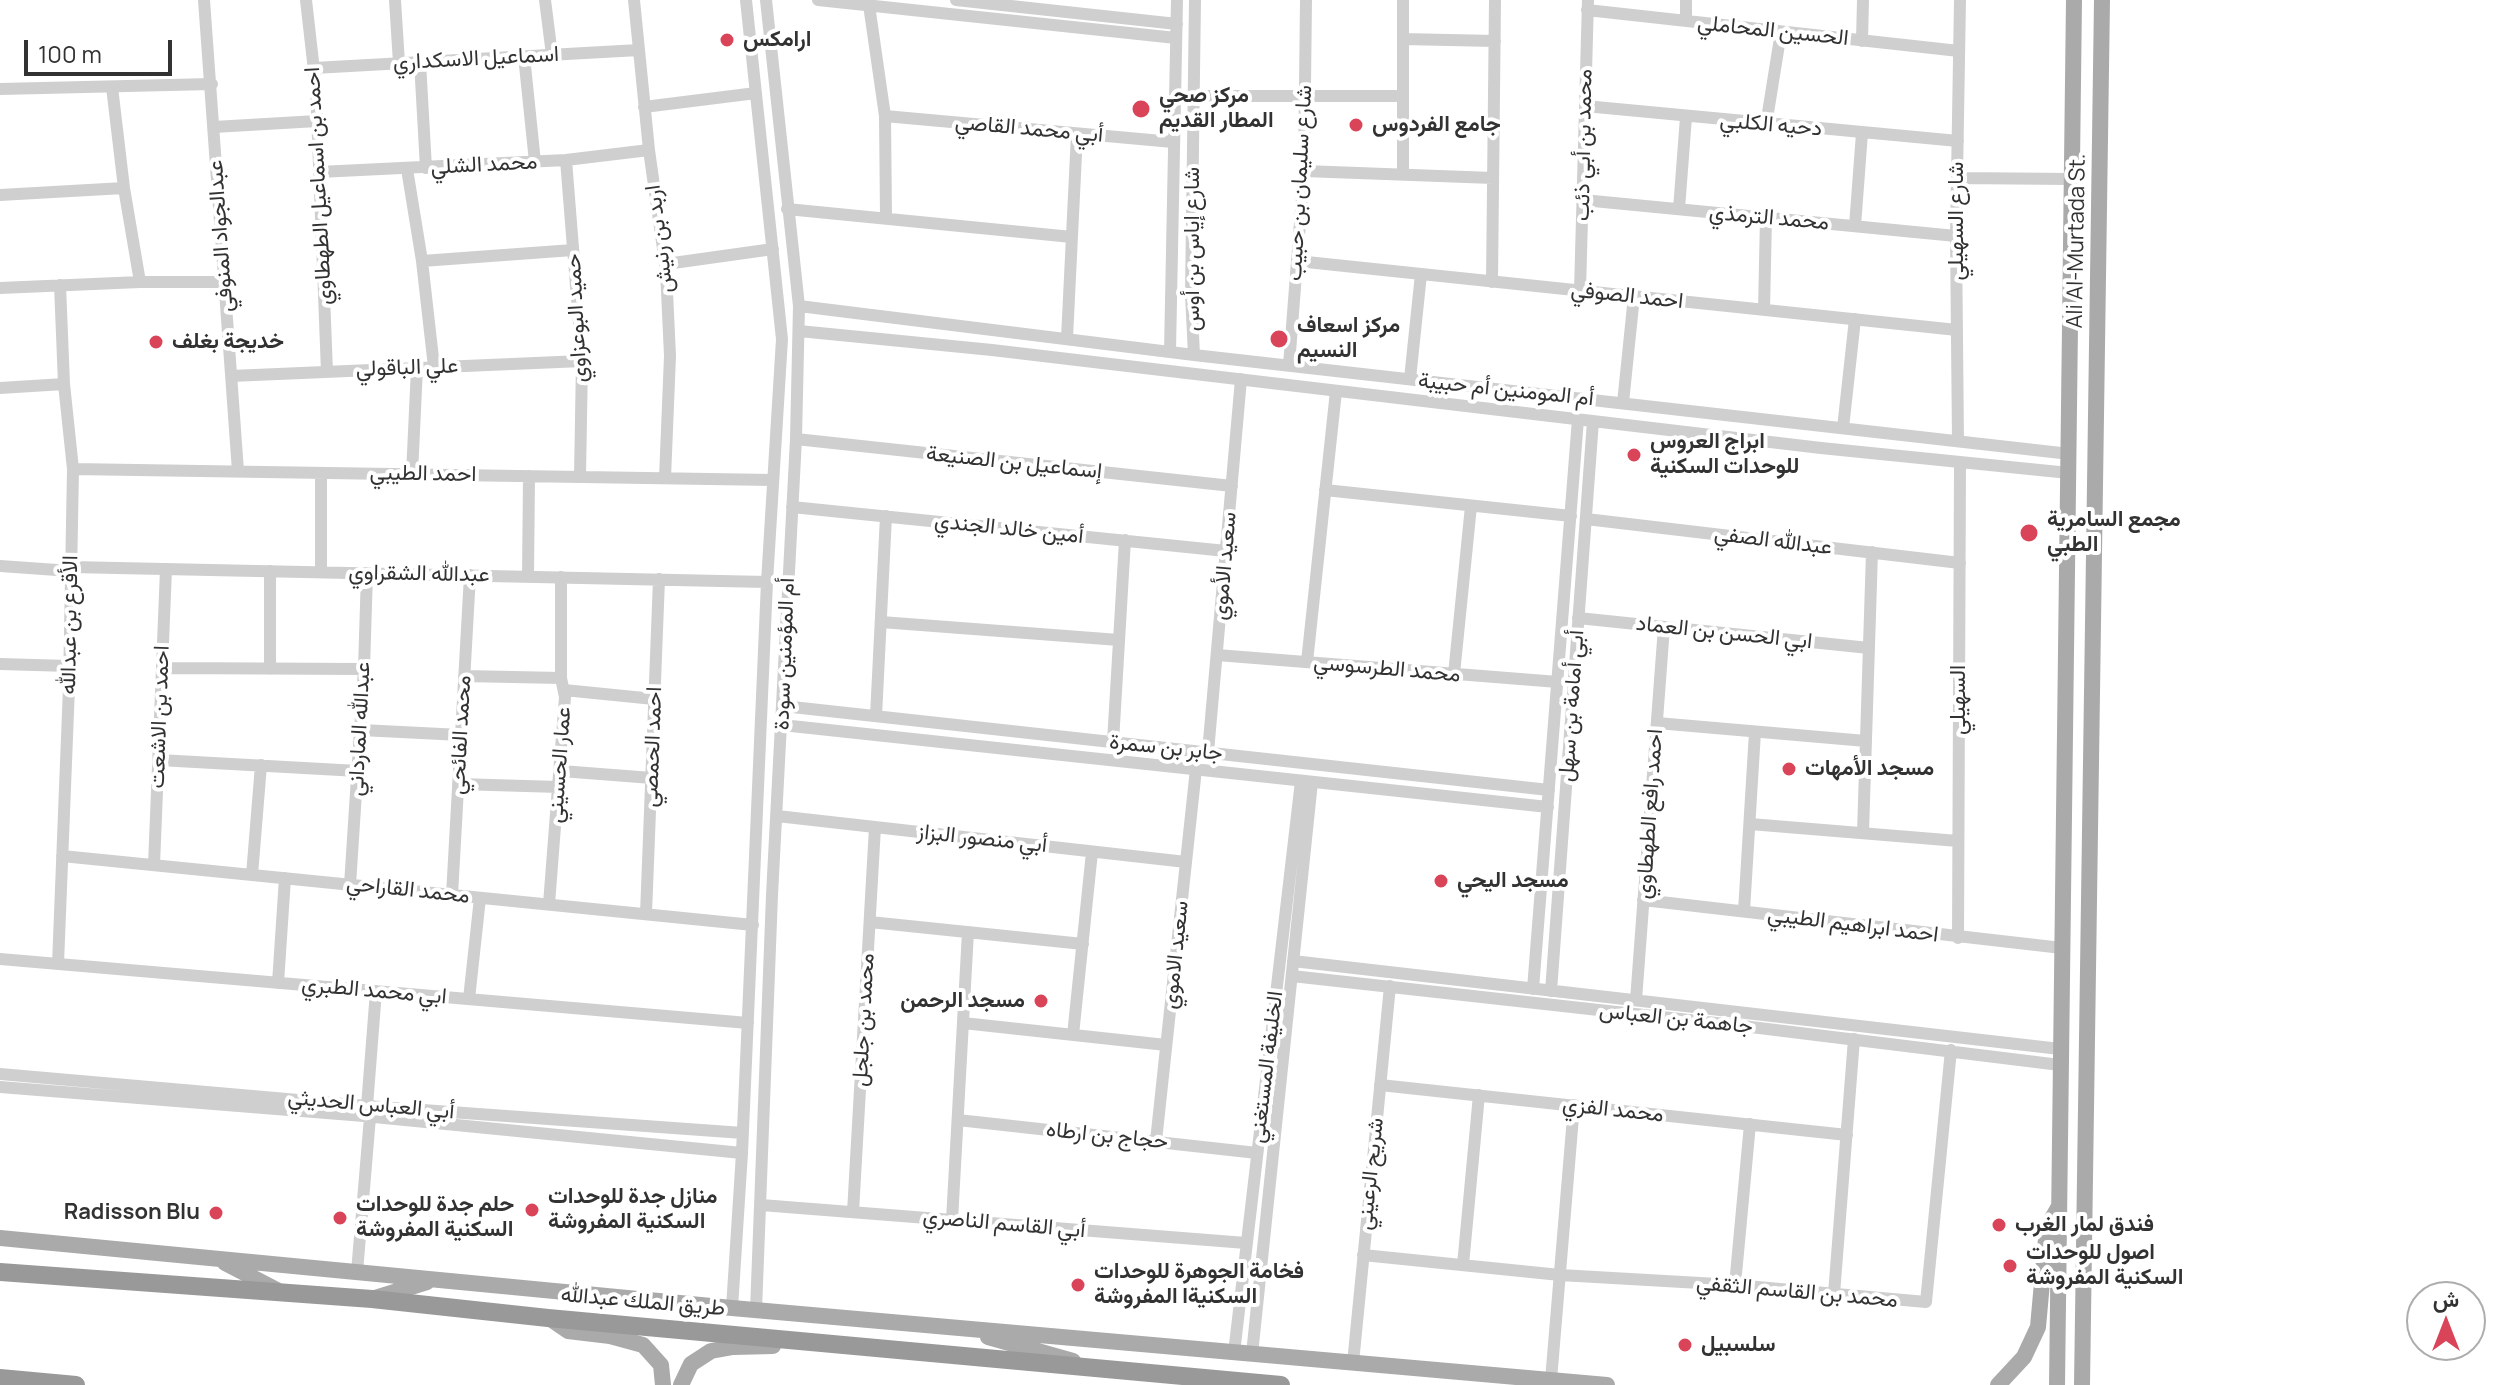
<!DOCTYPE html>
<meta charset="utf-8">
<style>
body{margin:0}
#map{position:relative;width:2510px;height:1385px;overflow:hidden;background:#fff;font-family:Manrope,Vazirmatn,sans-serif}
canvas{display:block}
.north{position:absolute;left:2406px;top:1281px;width:80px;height:80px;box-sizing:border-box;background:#fff;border:2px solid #adadad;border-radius:50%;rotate:0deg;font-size:22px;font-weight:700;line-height:32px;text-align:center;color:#323232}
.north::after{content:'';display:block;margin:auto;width:28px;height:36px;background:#d94459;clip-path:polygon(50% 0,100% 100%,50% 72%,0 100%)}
.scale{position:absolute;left:24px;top:40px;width:148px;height:36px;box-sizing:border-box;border:4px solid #323232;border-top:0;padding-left:10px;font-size:24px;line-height:28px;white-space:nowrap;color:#323232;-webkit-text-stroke:6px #fff;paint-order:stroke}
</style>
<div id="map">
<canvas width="2510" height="1385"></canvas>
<div class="north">ش</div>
<div class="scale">100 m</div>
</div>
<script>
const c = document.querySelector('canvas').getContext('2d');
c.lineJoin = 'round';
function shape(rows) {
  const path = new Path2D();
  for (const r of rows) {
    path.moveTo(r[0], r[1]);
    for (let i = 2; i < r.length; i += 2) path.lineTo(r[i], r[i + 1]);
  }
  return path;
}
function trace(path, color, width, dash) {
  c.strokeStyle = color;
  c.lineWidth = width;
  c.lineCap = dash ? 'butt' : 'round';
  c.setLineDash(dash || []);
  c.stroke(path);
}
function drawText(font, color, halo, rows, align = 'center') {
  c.font = font + ' Manrope,Vazirmatn,sans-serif';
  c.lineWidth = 8;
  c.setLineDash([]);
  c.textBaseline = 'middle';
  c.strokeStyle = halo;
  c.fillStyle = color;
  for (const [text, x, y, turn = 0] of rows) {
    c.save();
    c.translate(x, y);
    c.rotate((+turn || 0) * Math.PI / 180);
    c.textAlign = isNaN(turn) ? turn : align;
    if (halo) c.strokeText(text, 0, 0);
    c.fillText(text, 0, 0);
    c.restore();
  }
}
trace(shape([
 [204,0,238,471],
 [306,0,316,88,327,372],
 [395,0,399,63],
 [545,0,552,55],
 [634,0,649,150,666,270,670,356,665,478],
 [818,0,1176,38],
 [956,0,1177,24],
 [1686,0,1686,21],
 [869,5,885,116,886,217],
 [1587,10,1959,51],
 [1403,39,1495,41],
 [1862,41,1863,0],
 [524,56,535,162],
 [420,62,426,168],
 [314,68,639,50],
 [112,87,124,188,140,282],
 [0,89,212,84],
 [1194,96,1403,96],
 [1585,106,1958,141],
 [644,107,756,93],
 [885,116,1173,142],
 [1766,125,1781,32],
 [214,127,317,121],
 [566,160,582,361,580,477],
 [407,169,422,261,434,367],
 [1304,171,1493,178],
 [319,172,566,160,649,150],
 [1403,174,1403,0],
 [1957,178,2071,179],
 [0,195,124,188],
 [1583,200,1956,236],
 [787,209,1072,237],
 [1679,209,1686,117],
 [1855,226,1862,133],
 [422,261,573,250],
 [1297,261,1957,330],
 [666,264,773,249],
 [1492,282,1495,0],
 [0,288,140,282,224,282],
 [1580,291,1588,0],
 [799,306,1194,355,2070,454],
 [1764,310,1766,217],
 [799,331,992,350,1821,448,2069,473],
 [1067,338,1077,134],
 [1170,351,1177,0],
 [1194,355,1191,294,1195,0],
 [1289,365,1304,171,1306,0],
 [231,376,582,361],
 [1410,379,1421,274],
 [0,388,64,384],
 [1623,403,1634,296],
 [1843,428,1855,319],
 [796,439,1232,486],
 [1958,441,1956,236,1960,0],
 [73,469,773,480],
 [412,474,417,368],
 [1325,490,1571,516],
 [792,507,1226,551],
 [1586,519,1960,563],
 [0,566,71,571],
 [71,567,767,582],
 [321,572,321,473],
 [528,577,529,476],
 [1578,618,1869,648],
 [881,622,1119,640],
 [1217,655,1558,682],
 [1307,662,1336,391],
 [0,664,69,666],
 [162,668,364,669],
 [270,669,270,571],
 [1454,674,1471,506],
 [464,676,561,678],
 [564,690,654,699],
 [783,706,1549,790],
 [876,716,886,516],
 [1657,723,1866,741],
 [782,725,1548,807],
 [361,730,461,735],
 [1113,742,1125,540],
 [1208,752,1241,379],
 [159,760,358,771],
 [561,771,652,778],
 [458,784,559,787],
 [777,816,1186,862],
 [1750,824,1958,841],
 [1863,833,1872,552],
 [62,856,753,925],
 [154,865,166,569],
 [252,875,261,765],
 [350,885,364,669,367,573],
 [452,895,470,575],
 [1643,900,2062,948],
 [549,904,565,697,561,678,561,577],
 [1744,911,1755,732],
 [646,914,659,579],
 [870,922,1083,944],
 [1958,938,1960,463],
 [0,959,748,1023],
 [1293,961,2060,1049],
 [58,964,69,687,73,469,64,384,60,285],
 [1292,976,1743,1026,2060,1065],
 [278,983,285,878],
 [1533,989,1578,419],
 [1551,991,1593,421],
 [469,999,480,898],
 [1636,1000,1664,627],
 [963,1023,1166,1045],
 [1073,1035,1092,852],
 [0,1074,367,1106,743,1133],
 [1380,1085,1847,1135],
 [0,1087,364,1116,742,1153],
 [367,1106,376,991],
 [958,1120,1257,1153],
 [1156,1141,1196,769],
 [761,1205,1246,1243],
 [853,1212,875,827],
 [952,1220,968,932],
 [1363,1255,1560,1275,1735,1285,1926,1302,1951,1050],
 [1463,1265,1479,1095],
 [357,1272,370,1117],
 [1735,1285,1750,1124],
 [1834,1294,1854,1039],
 [732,1308,742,1153,767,582,782,339,746,0],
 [756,1310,772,895,796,439,799,306,766,0],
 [1234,1353,1301,781],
 [1252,1354,1312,782],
 [1353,1363,1390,986],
 [1551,1380,1574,1105]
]), '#cfcfcf', 12);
trace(shape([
 [0,1238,732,1308,1607,1385],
 [225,1263,277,1290],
 [372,1299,427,1282],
 [549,1318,568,1331,610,1336,643,1345,661,1365,663,1385],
 [988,1337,1073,1361],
 [681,1385,691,1364,711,1351,733,1347,773,1346],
 [1998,1385,2024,1357,2038,1327,2047,1227,2058,1208],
 [2057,1385,2074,0],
 [2082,1385,2102,0]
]), '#aaa', 16);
trace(shape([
 [0,1272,372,1299,548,1318,1281,1385],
 [0,1378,76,1385]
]), '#999', 18);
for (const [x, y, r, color] of [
 [727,40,8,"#d94459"],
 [1141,109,10,"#d94459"],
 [1356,125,8,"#d94459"],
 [1279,339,10,"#d94459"],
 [156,342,8,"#d94459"],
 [1634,455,8,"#d94459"],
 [2029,533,10,"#d94459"],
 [1789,769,8,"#d94459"],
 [1441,881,8,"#d94459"],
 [1041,1001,8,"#d94459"],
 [532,1210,8,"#d94459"],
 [216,1213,8,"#d94459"],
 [340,1218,8,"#d94459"],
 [1999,1225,8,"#d94459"],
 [2010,1266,8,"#d94459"],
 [1078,1285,8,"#d94459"],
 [1685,1345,8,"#d94459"]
]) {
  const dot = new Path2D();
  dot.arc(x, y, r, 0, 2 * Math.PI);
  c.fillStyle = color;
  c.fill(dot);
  trace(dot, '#fff', 3);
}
drawText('22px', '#323232', '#fff', [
 ["الحسين المحاملي",1773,31,6],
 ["اسماعيل الاسكداري",476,59,-3],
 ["دحيه الكلبي",1771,125,5],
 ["أبي محمد القاصي",1029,129,5],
 ["محمد بن أبي ذئب",1584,145,-89],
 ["محمد الشلي",484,165,-3],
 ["شارع سليمان بن حبيب",1300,183,-87],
 ["احمد بن اسماعيل الطهطاوي",319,186,-93],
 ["محمد الترمذي",1769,218,5],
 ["شارع السهيلي",1957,221,-90],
 ["عبدالجواد المنوفي",221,236,-94],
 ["اربد بن رنيش",660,239,-97],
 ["Ali Al-Murtada St.",2077,241,-89],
 ["شارع إياس بن أوس",1193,249,-90],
 ["احمد الصوفي",1627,296,6],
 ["حميد البوعزاوي",577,318,-93],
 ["علي الباقولي",407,368,-2],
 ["أم المومنين أم حبيبة",1506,390,6],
 ["إسماعيل بن الصنيعة",1014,463,6],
 ["احمد الطيبي",423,474,1],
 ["أمين خالد الجندي",1009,529,6],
 ["عبدالله الصفي",1773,541,7],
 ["سعيد الأموي",1225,566,-85],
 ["عبدالله الشقراوي",419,574,1],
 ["الأقرع بن عبدالله",70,625,-89],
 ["ابي الحسن بن العماد",1724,633,6],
 ["أم المؤمنين سودة",785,654,-88],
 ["محمد الطرسوسي",1387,669,5],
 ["السهيلي",1959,700,-90],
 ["أبي أمامة بن سهل",1572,706,-86],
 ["احمد بن الاشعت",160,717,-88],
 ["عبدالله المارداني",360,729,-87],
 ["محمد الفائحي",461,735,-87],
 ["احمد الحمصي",653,747,-88],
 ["جابر بن سمرة",1166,748,6],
 ["عمار الحسيني",560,765,-86],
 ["احمد رافع الطهطاوي",1650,814,-86],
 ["أبي منصور البزاز",982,839,6],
 ["محمد القاراحي",408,890,6],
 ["احمد ابراهيم الطيبي",1853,925,7],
 ["سعيد الاموي",1176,955,-84],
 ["ابي محمد الطبري",374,991,5],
 ["جاهمة بن العباس",1676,1019,6],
 ["محمد بن جلجل",864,1020,-87],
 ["الخليفة المستغني",1267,1067,-83],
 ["أبي العباس الحديثي",371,1105,5],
 ["محمد الفزي",1613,1110,6],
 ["حجاج بن ارطاه",1107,1136,6],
 ["شريح الرعيني",1371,1174,-84],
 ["أبي القاسم الناصري",1004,1224,5],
 ["محمد بن القاسم الثقفي",1797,1292,5],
 ["طريق الملك عبدالله",643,1302,5]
]);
drawText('bold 22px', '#323232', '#fff', [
 ["ارامكس",743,40],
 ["مركز صحي",1159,96],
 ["المطار القديم",1159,121],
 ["جامع الفردوس",1372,125],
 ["مركز اسعاف",1297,326],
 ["النسيم",1297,351],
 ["خديجة بغلف",172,342],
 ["ابراج العروس",1650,442],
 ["للوحدات السكنية",1650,467],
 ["مجمع السامرية",2047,520],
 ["الطبي",2047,545],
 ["مسجد الأمهات",1805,769],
 ["مسجد اليحي",1457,881],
 ["مسجد الرحمن",1025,1001,"right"],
 ["منازل جدة للوحدات",548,1197],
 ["السكنية المفروشة",548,1222],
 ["حلم جدة للوحدات",356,1205],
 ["السكنية المفروشة",356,1230],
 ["Radisson Blu",200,1213,"right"],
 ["فندق لمار الغرب",2015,1225],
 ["اصول للوحدات",2026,1253],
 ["السكنية المفروشة",2026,1278],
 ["فخامة الجوهرة للوحدات",1094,1272],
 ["السكنيةا المفروشة",1094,1297],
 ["سلسبيل",1701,1345]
], 'left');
</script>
